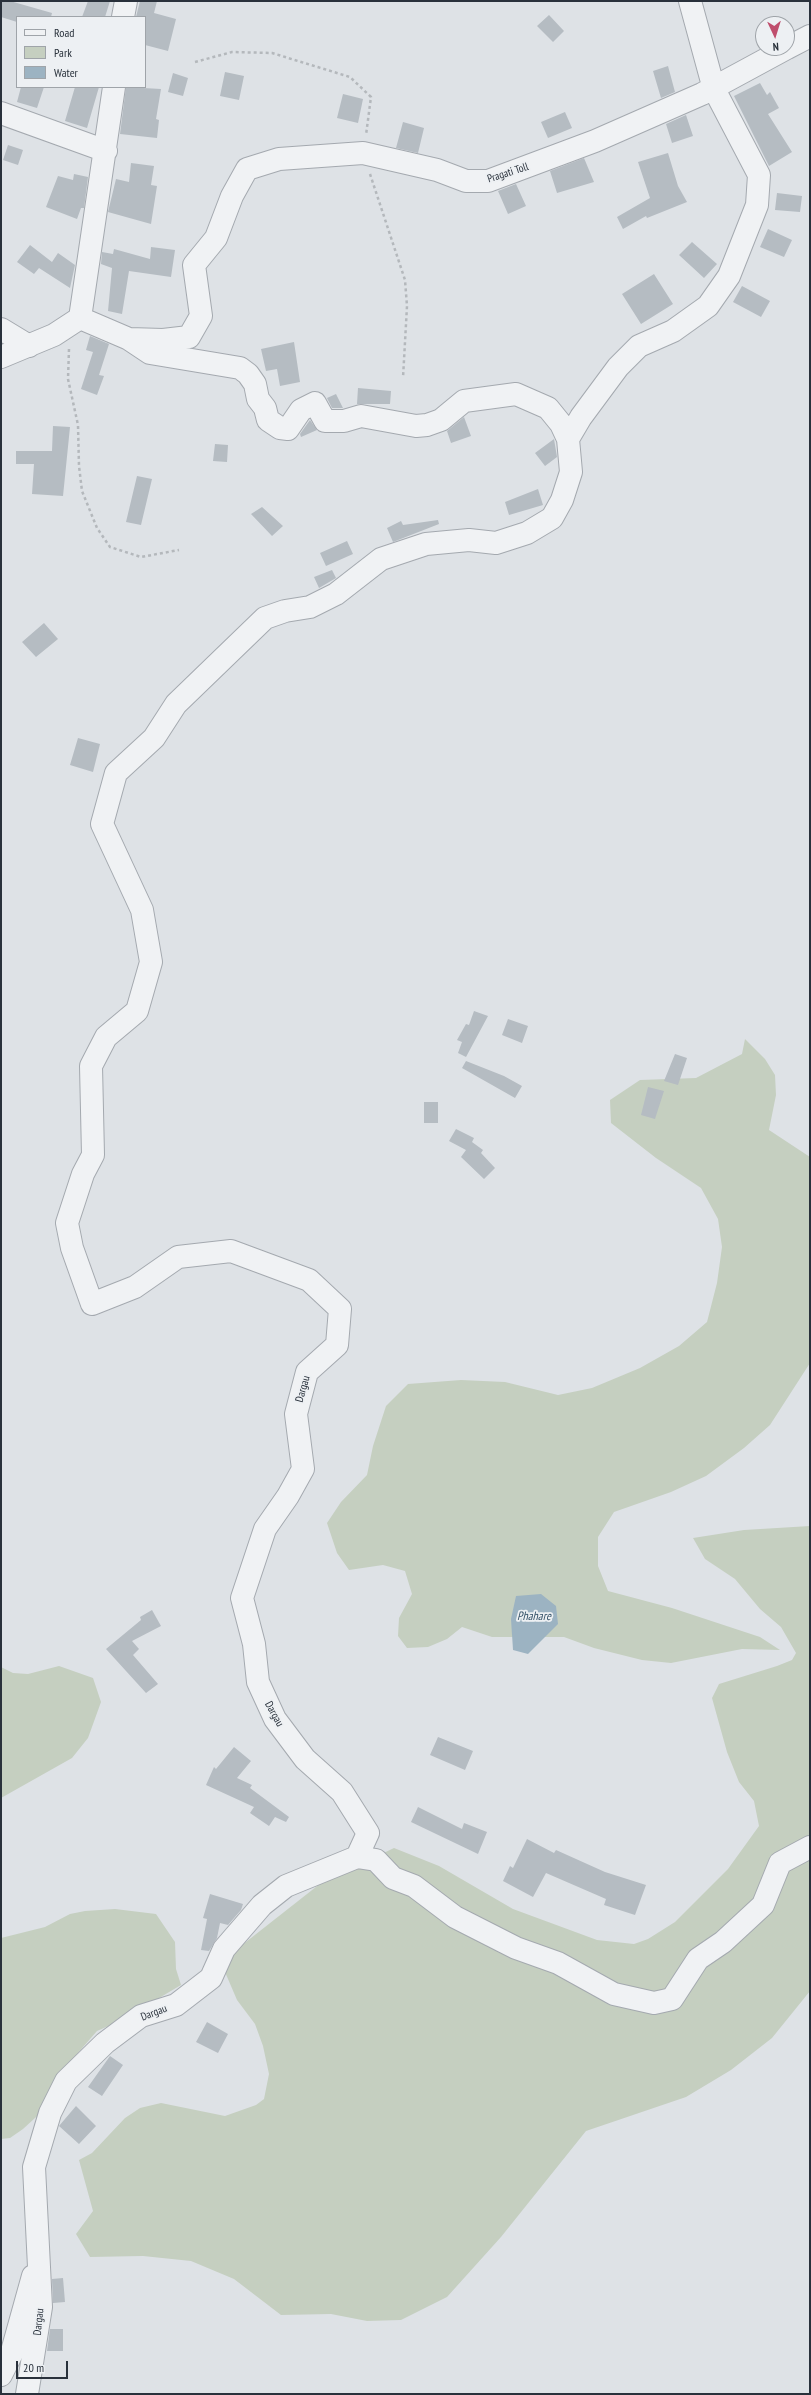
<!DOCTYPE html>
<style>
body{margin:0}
#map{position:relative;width:811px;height:2395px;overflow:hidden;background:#dee2e6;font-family:"PT Sans Narrow",sans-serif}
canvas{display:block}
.frame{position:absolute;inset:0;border:2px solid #29313b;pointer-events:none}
.legend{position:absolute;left:16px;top:16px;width:130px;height:72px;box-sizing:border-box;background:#edf0f3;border:1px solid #9fa4a9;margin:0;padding:5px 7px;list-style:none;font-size:12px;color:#29313b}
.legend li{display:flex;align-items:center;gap:8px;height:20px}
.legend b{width:20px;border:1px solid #9fa4a9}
.north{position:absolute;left:755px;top:16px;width:40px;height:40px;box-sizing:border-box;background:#edf0f3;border:1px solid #9fa4a9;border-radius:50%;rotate:176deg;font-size:11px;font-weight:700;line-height:16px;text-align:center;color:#29313b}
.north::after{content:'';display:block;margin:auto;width:14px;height:18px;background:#bf4e6d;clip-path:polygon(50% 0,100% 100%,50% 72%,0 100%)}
.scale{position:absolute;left:16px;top:2361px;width:52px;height:18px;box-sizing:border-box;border:2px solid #29313b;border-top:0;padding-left:5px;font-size:12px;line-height:14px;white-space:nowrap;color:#29313b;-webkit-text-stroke:3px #edf0f3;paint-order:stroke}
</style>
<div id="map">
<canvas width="811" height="2395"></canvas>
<div class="frame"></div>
<ul class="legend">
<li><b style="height:5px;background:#f0f2f4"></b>Road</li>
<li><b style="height:11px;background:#c5cfc0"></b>Park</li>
<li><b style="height:11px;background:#9cb3c2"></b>Water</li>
</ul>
<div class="north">N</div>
<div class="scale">20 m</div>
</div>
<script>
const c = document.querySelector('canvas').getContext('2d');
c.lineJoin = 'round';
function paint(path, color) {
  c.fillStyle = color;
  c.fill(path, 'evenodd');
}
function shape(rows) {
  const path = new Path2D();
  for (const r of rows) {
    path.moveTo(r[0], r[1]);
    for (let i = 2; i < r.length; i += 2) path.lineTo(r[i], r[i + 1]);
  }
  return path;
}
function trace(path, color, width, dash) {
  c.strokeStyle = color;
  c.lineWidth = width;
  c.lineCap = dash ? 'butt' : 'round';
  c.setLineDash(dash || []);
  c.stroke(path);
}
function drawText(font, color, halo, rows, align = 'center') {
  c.font = font + ' "PT Sans Narrow",sans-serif';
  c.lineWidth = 3.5;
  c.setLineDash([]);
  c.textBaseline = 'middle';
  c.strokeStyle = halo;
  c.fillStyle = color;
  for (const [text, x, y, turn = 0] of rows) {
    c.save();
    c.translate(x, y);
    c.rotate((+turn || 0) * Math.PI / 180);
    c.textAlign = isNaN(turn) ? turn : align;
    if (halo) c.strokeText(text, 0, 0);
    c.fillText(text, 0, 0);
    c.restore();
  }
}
paint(shape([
 [745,1039,765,1059,775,1075,776,1095,769,1130,810,1157,810,1363,770,1425,744,1448,706,1476,671,1492,614,1512,598,1537,598,1566,608,1591,672,1608,760,1637,780,1650,742,1649,671,1663,642,1660,594,1648,564,1637,492,1637,462,1627,447,1639,428,1647,407,1648,398,1636,399,1618,412,1594,405,1571,383,1565,349,1570,337,1553,327,1523,341,1502,367,1475,373,1446,386,1406,408,1384,461,1380,505,1382,558,1395,592,1388,640,1368,679,1346,707,1322,717,1283,722,1247,718,1219,701,1188,656,1158,611,1123,610,1100,640,1080,696,1078,742,1054],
 [810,1526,810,1991,772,2038,731,2070,686,2097,586,2131,501,2237,447,2297,401,2320,367,2321,331,2314,281,2315,234,2279,191,2261,143,2256,90,2257,76,2234,93,2211,79,2160,92,2153,125,2118,140,2108,161,2103,225,2116,256,2105,264,2099,269,2074,263,2046,255,2024,237,2000,225,1972,237,1949,321,1883,394,1848,439,1866,513,1909,597,1940,634,1944,648,1939,675,1922,728,1869,759,1826,754,1801,739,1782,727,1752,712,1698,719,1684,777,1666,792,1660,796,1653,781,1627,760,1609,735,1579,705,1559,693,1538,744,1530],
 [59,1666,93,1678,101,1702,88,1738,72,1758,1,1798,1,1667,13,1673,28,1674],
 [115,1909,156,1914,175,1942,176,1969,181,1985,122,2020,97,2031,64,2069,58,2097,23,2129,10,2138,1,2139,1,1938,45,1927,70,1914,85,1911]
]), '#c5cfc0');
paint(shape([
 [541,1594,556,1606,558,1624,528,1654,513,1650,511,1619,516,1596]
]), '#9cb3c2');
paint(shape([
 [1,1,10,1,52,13,51,17,17,17,17,22,1,17],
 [88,1,110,1,105,17,82,17],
 [140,1,157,1,154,13,176,19,168,51,145,45,145,17,136,17],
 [549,15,564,31,553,42,537,26],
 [668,66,675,92,661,98,653,71],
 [225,72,244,76,239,100,220,96],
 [173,73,188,78,183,96,168,92],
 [760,83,767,95,770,92,779,108,768,114,792,152,769,166,734,96],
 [21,87,44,87,37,108,17,102],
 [75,87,99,87,87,128,65,121],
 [126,87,161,89,156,119,159,120,157,138,120,134],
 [343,94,363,99,358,123,337,118],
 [565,112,572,128,548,138,541,122],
 [686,115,693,136,672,143,666,124],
 [403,122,424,128,418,153,396,148],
 [8,145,23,150,18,165,3,160],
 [668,153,678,186,687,202,647,218,646,216,623,229,617,217,650,198,638,162],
 [584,158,594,182,557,193,550,171],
 [131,163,154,166,151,185,157,186,151,224,108,212,116,179,129,182],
 [74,174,88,177,84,208,81,208,77,219,46,207,58,176,73,180],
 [516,184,526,206,508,214,498,191],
 [777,193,802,196,800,212,775,210],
 [768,229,792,240,784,257,760,247],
 [692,242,717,264,704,278,679,255],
 [30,245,52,262,58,253,75,265,70,288,39,268,34,274,17,262],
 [151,247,175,250,171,277,129,271,122,314,108,311,112,268,101,264,102,252,113,254,114,249,150,259],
 [654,274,673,304,641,324,622,294],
 [742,286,770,301,761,317,733,302],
 [90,336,109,344,99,375,104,376,97,395,81,389,93,352,86,350],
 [294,342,300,382,280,386,277,369,266,371,261,349],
 [358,388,391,391,390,404,357,404],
 [336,394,343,408,332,408,327,398],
 [464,417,471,436,451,443,447,431],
 [310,420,317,430,301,437,300,434],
 [53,426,70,427,63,496,32,494,34,464,16,464,16,451,52,451],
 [554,439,557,457,545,466,535,453],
 [215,444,228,445,227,462,213,461],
 [137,476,152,479,141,525,126,522],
 [538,489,543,505,509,515,505,502],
 [262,507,283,526,272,536,251,514],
 [438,520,439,524,393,542,387,528,401,521,403,525],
 [347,541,353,554,326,566,320,553],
 [332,570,336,578,319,588,314,577],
 [44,623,58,639,36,657,22,642],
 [78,738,100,744,93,772,70,765],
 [474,1011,488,1016,466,1057,458,1053,462,1042,457,1040,466,1024,469,1025],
 [508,1019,528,1026,522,1043,502,1035],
 [675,1054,687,1058,678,1085,664,1081],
 [466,1061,504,1076,522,1086,515,1098,462,1068],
 [648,1087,664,1091,655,1119,641,1115],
 [424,1102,438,1102,438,1123,424,1123],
 [456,1129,474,1138,472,1142,483,1150,481,1153,495,1168,484,1179,461,1157,466,1150,449,1141],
 [152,1610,161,1626,132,1641,139,1649,133,1655,158,1684,146,1693,106,1649,141,1620,140,1617],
 [438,1737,473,1751,465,1770,430,1755],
 [234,1747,251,1761,237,1778,252,1785,250,1788,289,1817,286,1822,275,1817,269,1826,250,1813,254,1807,206,1785,214,1767,216,1769],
 [418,1807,462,1829,464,1823,487,1832,478,1854,411,1822],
 [527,1839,554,1853,556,1850,605,1872,646,1885,635,1915,604,1905,606,1899,546,1873,533,1897,503,1881,510,1866,513,1868],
 [210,1894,243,1904,241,1910,228,1925,220,1923,217,1938,209,1951,201,1950,207,1919,203,1918],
 [207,2022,228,2034,218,2053,196,2042],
 [110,2056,123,2065,102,2096,88,2087],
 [76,2106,96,2126,79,2144,59,2126],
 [63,2278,65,2302,53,2303,52,2279],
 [50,2329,63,2329,63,2351,47,2351]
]), '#b5bcc2');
const minor = shape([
 [123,17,126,1],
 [787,48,810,36],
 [1,113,106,151],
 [80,318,129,339,150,353,240,368,248,374,255,384,258,399,265,408,268,420,280,428,288,429,301,410,315,403,325,421,344,421,361,416,416,426,427,425,441,420,464,401,516,394,548,408,561,424,568,439],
 [1,329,29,346],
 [129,339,163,340,189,337,201,316,194,265,216,238,232,196,247,169,279,159,363,153,437,170,466,181,488,181,595,141,702,94,787,48],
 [1,357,54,335,80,318,114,87],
 [357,1857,376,1860,393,1878,414,1886,455,1917,516,1948,558,1963,614,1994,654,2003,672,1999,698,1959,723,1942,763,1905,780,1863,810,1847],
 [1,2375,11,2355,33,2276],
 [27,2394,41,2307,34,2167,50,2113,66,2081,105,2043,141,2016,176,2005,211,1978,224,1949,262,1905,286,1886,357,1857,368,1833,342,1792,305,1759,275,1719,258,1682,254,1644,242,1598,265,1529,288,1496,303,1469,296,1414,307,1372,337,1345,340,1309,309,1280,231,1251,178,1257,135,1287,92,1304,72,1248,67,1223,83,1174,93,1155,91,1066,106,1037,137,1011,151,962,142,910,102,824,116,773,154,738,176,704,265,618,285,611,310,607,336,594,381,559,426,544,469,540,496,543,527,533,552,518,562,500,571,472,568,439,581,417,618,367,639,346,673,331,708,306,729,276,757,205,759,175,714,89,690,1]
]);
trace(minor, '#a4a9af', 24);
trace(shape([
 [195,62,232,52,272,53,350,77,371,97,366,135],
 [370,174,405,280,407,306,403,378],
 [69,349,68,379,78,425,79,466,82,491,97,528,110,547,141,557,179,550]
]), '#b4b8bc', 2.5, [3, 3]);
trace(minor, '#f0f2f4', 22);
drawText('11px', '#29313b', '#edf0f3', [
 ["Pragati Toll",508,173,-18],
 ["Dargau",303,1389,-74],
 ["Dargau",274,1714,61],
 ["Dargau",154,2013,-21],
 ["Dargau",39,2322,-84]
]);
drawText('italic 12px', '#37546a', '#edf0f3', [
 ["Phahare",534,1617]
]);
</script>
